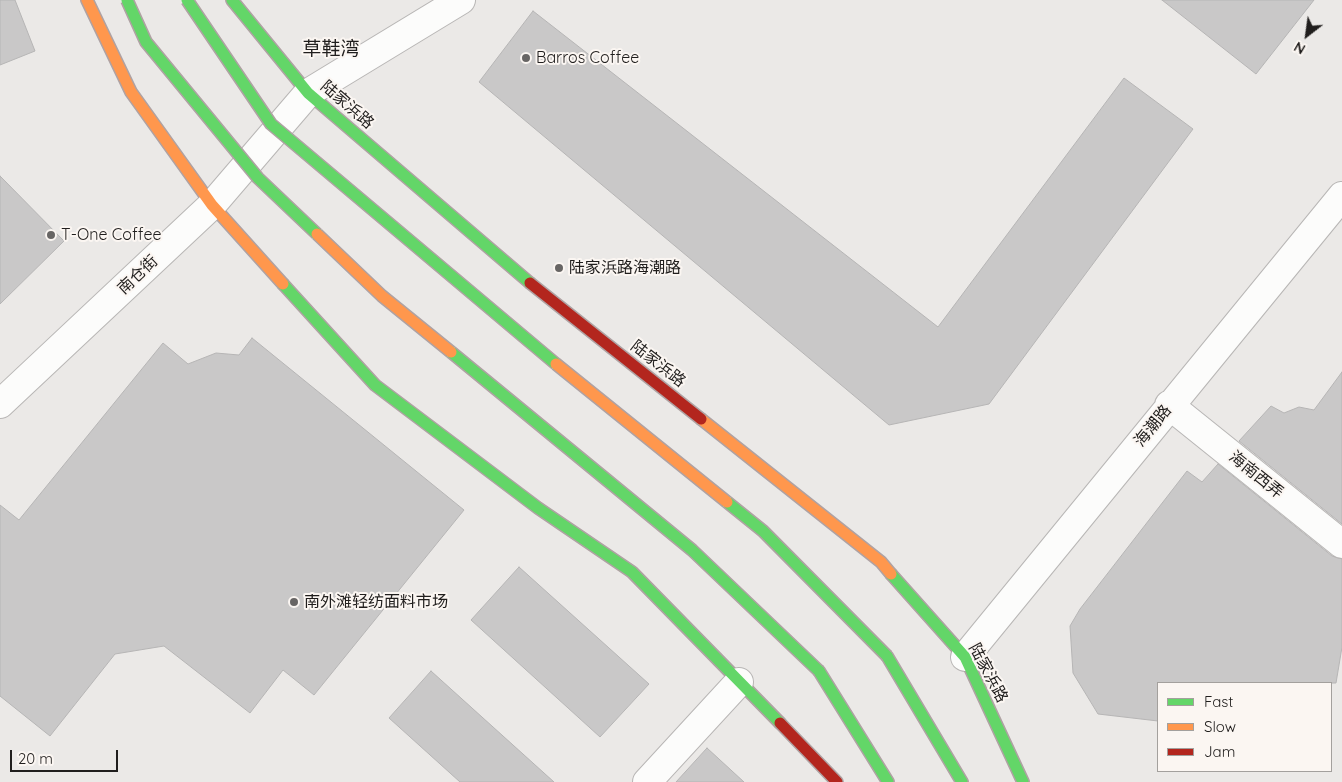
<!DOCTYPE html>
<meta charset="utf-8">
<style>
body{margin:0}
#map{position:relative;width:1342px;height:782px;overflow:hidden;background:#ebe9e7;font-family:Quicksand,sans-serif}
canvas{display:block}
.legend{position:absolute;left:1157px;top:682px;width:175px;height:90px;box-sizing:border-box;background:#fbf6f2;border:1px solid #a3a09d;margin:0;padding:6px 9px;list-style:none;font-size:15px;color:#201e1d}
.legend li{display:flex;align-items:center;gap:10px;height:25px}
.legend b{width:25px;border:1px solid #a3a09d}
.north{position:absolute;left:1282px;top:10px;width:50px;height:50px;-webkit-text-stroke:4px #fbf6f2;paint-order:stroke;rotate:210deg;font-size:14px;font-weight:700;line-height:20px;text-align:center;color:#201e1d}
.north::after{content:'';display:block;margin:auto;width:18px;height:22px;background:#201e1d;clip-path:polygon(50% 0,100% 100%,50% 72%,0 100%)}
.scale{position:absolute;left:10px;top:750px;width:108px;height:22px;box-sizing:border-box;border:2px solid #201e1d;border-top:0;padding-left:6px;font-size:15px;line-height:18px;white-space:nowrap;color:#201e1d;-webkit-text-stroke:4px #fbf6f2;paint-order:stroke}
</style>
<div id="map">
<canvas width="1342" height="782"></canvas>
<ul class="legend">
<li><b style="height:6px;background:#63d668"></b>Fast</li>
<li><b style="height:6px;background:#ff974d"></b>Slow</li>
<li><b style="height:6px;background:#b3261e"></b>Jam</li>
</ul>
<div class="north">N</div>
<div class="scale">20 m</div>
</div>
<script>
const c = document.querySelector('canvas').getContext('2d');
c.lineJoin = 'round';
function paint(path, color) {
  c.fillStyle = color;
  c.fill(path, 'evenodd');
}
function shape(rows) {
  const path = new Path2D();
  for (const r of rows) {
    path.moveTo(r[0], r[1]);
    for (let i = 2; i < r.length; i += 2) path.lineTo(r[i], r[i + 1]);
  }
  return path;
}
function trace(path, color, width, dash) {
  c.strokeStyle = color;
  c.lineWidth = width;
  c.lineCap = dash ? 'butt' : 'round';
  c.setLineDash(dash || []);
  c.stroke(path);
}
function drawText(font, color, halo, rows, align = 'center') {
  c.font = font + ' Quicksand,"Noto Sans SC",sans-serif';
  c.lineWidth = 4;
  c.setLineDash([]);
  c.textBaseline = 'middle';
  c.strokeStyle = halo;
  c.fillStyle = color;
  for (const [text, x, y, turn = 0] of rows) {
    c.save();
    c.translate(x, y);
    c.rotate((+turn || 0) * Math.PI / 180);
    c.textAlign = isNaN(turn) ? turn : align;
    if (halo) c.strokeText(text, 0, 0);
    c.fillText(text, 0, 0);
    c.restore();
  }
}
const building = shape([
 [0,0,15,0,35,51,0,65,0,0],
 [1162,0,1314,0,1256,74,1162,0],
 [533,11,938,327,1124,78,1193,129,989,404,889,425,479,82,533,11],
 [0,176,64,241,0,304,0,176],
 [252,338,464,510,314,695,283,670,250,713,164,646,115,654,50,736,0,696,0,505,19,520,163,343,188,364,216,353,239,355,252,338],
 [1342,372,1342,524,1239,441,1271,406,1284,413,1299,407,1314,410,1342,372],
 [1218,464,1332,556,1342,559,1342,647,1336,683,1158,683,1158,721,1098,714,1073,673,1070,626,1080,609,1187,471,1202,482,1218,464],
 [519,567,649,684,600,737,471,620,519,567],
 [431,671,554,782,460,782,389,718,431,671],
 [707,748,744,782,676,782,707,748]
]);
paint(building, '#c9c8c8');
trace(building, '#b6b5b5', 1);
const street = shape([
 [0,404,212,205,308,93,461,0],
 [1169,405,1342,544],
 [965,657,1342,196],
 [647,782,739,682]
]);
const fast = shape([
 [232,0,308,93,530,283],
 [283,284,375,385,538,508,632,572,780,723],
 [891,574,965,657,1023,782],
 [887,656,962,782],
 [819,671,888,782]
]);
const slow = shape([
 [87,0,131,92,212,205,283,284],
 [701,419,881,562,891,574]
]);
const jam = shape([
 [530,283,701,419],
 [780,723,837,782]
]);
trace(street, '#b8b6b5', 30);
trace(fast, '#afa2a3', 14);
trace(slow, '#afa2a3', 14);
trace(jam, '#afa2a3', 14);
trace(street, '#fcfcfb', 28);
trace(fast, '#63d668', 11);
trace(slow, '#ff974d', 11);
trace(jam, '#b3261e', 11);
const fastBridge = shape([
 [127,0,146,42,258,178,317,234],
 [187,0,271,124,556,364],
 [451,352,692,550,819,671],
 [727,502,763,531,887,656]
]);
const slowBridge = shape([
 [317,234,382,296,451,352],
 [556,364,727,502]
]);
trace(fastBridge, '#afa2a3', 14, []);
trace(slowBridge, '#afa2a3', 14, []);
trace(fastBridge, '#63d668', 11);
trace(slowBridge, '#ff974d', 11);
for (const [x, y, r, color] of [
 [526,58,5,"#676564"],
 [51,235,5,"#676564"],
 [559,268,5,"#676564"],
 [294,602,5,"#676564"]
]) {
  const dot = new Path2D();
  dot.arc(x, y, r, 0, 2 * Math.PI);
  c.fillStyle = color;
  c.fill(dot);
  trace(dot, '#fbf6f2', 2);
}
drawText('16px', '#201e1d', '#fbf6f2', [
 ["Barros Coffee",536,58],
 ["T-One Coffee",61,235],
 ["陆家浜路海潮路",569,268],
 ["南外滩轻纺面料市场",304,602]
], 'left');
drawText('16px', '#201e1d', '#fbf6f2', [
 ["陆家浜路",347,105,41],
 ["南仓街",138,275,-43],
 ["陆家浜路",658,364,38],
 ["海潮路",1153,426,-51],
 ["海南西弄",1256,475,39],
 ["陆家浜路",988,673,62]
]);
drawText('19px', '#201e1d', '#fbf6f2', [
 ["草鞋湾",331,49]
]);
</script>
